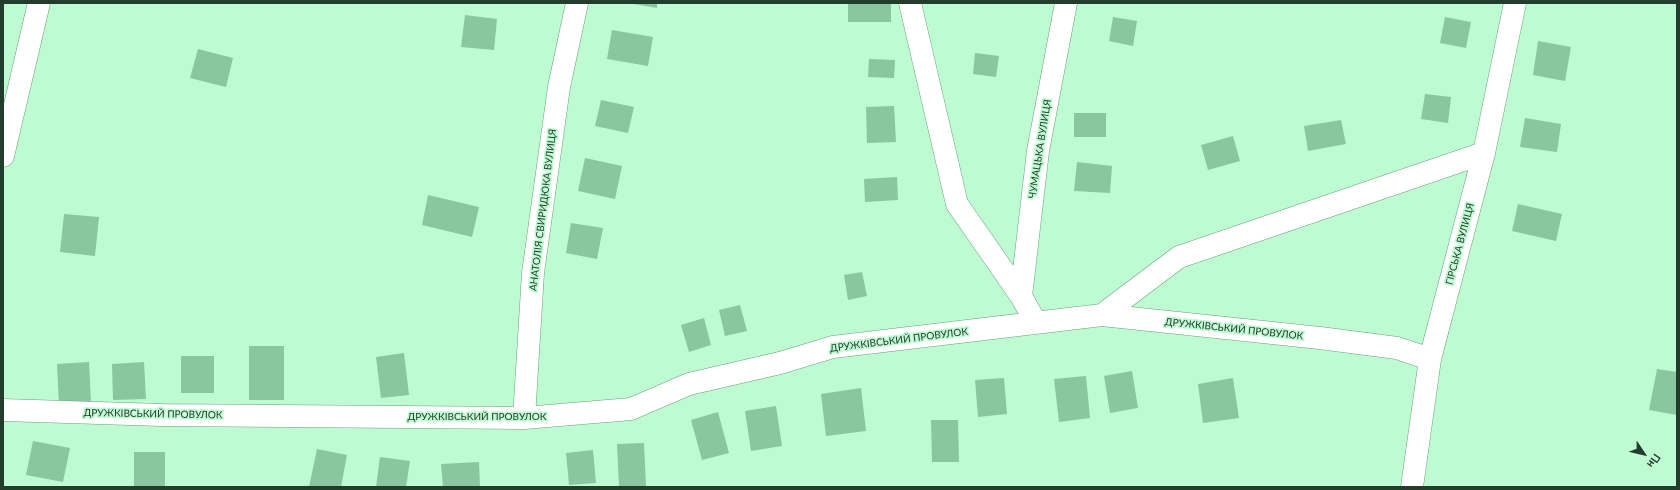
<!DOCTYPE html>
<meta charset="utf-8">
<style>
body{margin:0}
#map{position:relative;width:1680px;height:490px;overflow:hidden;background:#befbd2;font-family:Lato,sans-serif}
canvas{display:block}
.frame{position:absolute;inset:0;border:4px solid #243c2c;pointer-events:none}
.north{position:absolute;left:1624px;top:434px;width:40px;height:40px;-webkit-text-stroke:3px #befbd2;paint-order:stroke;rotate:125deg;font-size:11px;font-weight:700;line-height:16px;text-align:center;color:#243c2c}
.north::after{content:'';display:block;margin:auto;width:14px;height:18px;background:#243c2c;clip-path:polygon(50% 0,100% 100%,50% 72%,0 100%)}
</style>
<div id="map">
<canvas width="1680" height="490"></canvas>
<div class="frame"></div>
<div class="north">Пн</div>
</div>
<script>
const c = document.querySelector('canvas').getContext('2d');
c.lineJoin = 'round';
function paint(path, color) {
  c.fillStyle = color;
  c.fill(path, 'evenodd');
}
function shape(rows) {
  const path = new Path2D();
  for (const r of rows) {
    path.moveTo(r[0], r[1]);
    for (let i = 2; i < r.length; i += 2) path.lineTo(r[i], r[i + 1]);
  }
  return path;
}
function trace(path, color, width, dash) {
  c.strokeStyle = color;
  c.lineWidth = width;
  c.lineCap = dash ? 'butt' : 'round';
  c.setLineDash(dash || []);
  c.stroke(path);
}
function drawText(font, color, halo, rows, align = 'center') {
  c.font = font + ' Lato,sans-serif';
  c.lineWidth = 3.5;
  c.setLineDash([]);
  c.textBaseline = 'middle';
  c.strokeStyle = halo;
  c.fillStyle = color;
  for (const [text, x, y, turn = 0] of rows) {
    c.save();
    c.translate(x, y);
    c.rotate((+turn || 0) * Math.PI / 180);
    c.textAlign = isNaN(turn) ? turn : align;
    if (halo) c.strokeText(text, 0, 0);
    c.fillText(text, 0, 0);
    c.restore();
  }
}
paint(shape([
 [628,3,657,3,657,8],
 [848,3,891,3,891,22,848,22],
 [465,15,497,19,494,50,461,47],
 [1113,17,1137,21,1133,46,1109,41],
 [1445,17,1471,22,1466,48,1440,43],
 [612,30,653,37,648,66,607,59],
 [1538,41,1571,47,1565,81,1533,75],
 [198,49,233,58,226,87,190,78],
 [975,53,999,56,996,77,973,74],
 [869,59,895,60,894,78,868,77],
 [1425,94,1451,97,1448,123,1421,119],
 [601,100,634,107,628,133,595,126],
 [894,106,896,142,867,143,866,107],
 [1074,113,1106,113,1106,137,1074,137],
 [1525,118,1561,124,1557,152,1520,147],
 [1341,120,1346,144,1308,151,1304,126],
 [1233,136,1240,161,1208,170,1201,145],
 [585,158,622,166,615,199,578,191],
 [1077,162,1112,166,1110,193,1074,191],
 [897,177,898,200,865,202,864,179],
 [428,195,479,207,472,237,422,225],
 [1518,204,1562,214,1556,241,1512,231],
 [64,214,99,217,95,256,60,252],
 [571,223,603,228,597,259,566,253],
 [862,272,867,296,848,300,844,275],
 [740,305,747,331,725,336,719,310],
 [704,318,711,345,689,352,681,325],
 [249,346,284,346,284,400,249,400],
 [404,353,409,395,381,398,376,357],
 [181,356,214,356,214,393,181,393],
 [89,362,91,403,59,405,57,364],
 [144,362,146,399,113,400,112,364],
 [1657,369,1677,372,1677,415,1649,410],
 [1132,371,1138,408,1110,413,1104,376],
 [1086,376,1090,418,1059,422,1054,379],
 [1004,378,1007,414,978,417,975,380],
 [1233,378,1239,418,1203,423,1198,384],
 [861,388,866,431,826,436,821,394],
 [776,406,782,446,751,451,745,411],
 [718,412,729,453,702,460,691,420],
 [931,420,958,420,959,462,932,462],
 [33,441,70,448,63,482,26,475],
 [644,443,646,487,619,487,617,444],
 [317,449,347,455,341,487,309,487],
 [593,450,596,483,569,485,566,453],
 [134,452,165,452,165,487,134,487],
 [380,457,410,461,406,487,376,487],
 [479,462,480,487,443,487,441,464]
]), '#8ac69f');
const minor = shape([
 [910,3,957,204,1021,296,1036,323],
 [3,156,39,3],
 [1021,296,1038,151,1066,3],
 [1102,315,1179,257,1484,153],
 [3,410,162,415,524,418,631,409,689,384,780,363,833,347,1102,315,1320,338,1397,348,1430,359],
 [524,418,533,273,559,87,577,3],
 [1412,487,1430,359,1484,153,1515,3]
]);
trace(minor, '#66a17b', 23);
trace(minor, '#fff', 22);
drawText('10px', '#243c2c', '#befbd2', [
 ["ЧУМАЦЬКА ВУЛИЦЯ",1040,149,-81],
 ["АНАТОЛІЯ СВИРИДЮКА ВУЛИЦЯ",543,210,-83],
 ["ГІРСЬКА ВУЛИЦЯ",1460,244,-75],
 ["ДРУЖКІВСЬКИЙ ПРОВУЛОК",1234,329,6],
 ["ДРУЖКІВСЬКИЙ ПРОВУЛОК",899,340,-7],
 ["ДРУЖКІВСЬКИЙ ПРОВУЛОК",153,414,1],
 ["ДРУЖКІВСЬКИЙ ПРОВУЛОК",477,417]
]);
</script>
